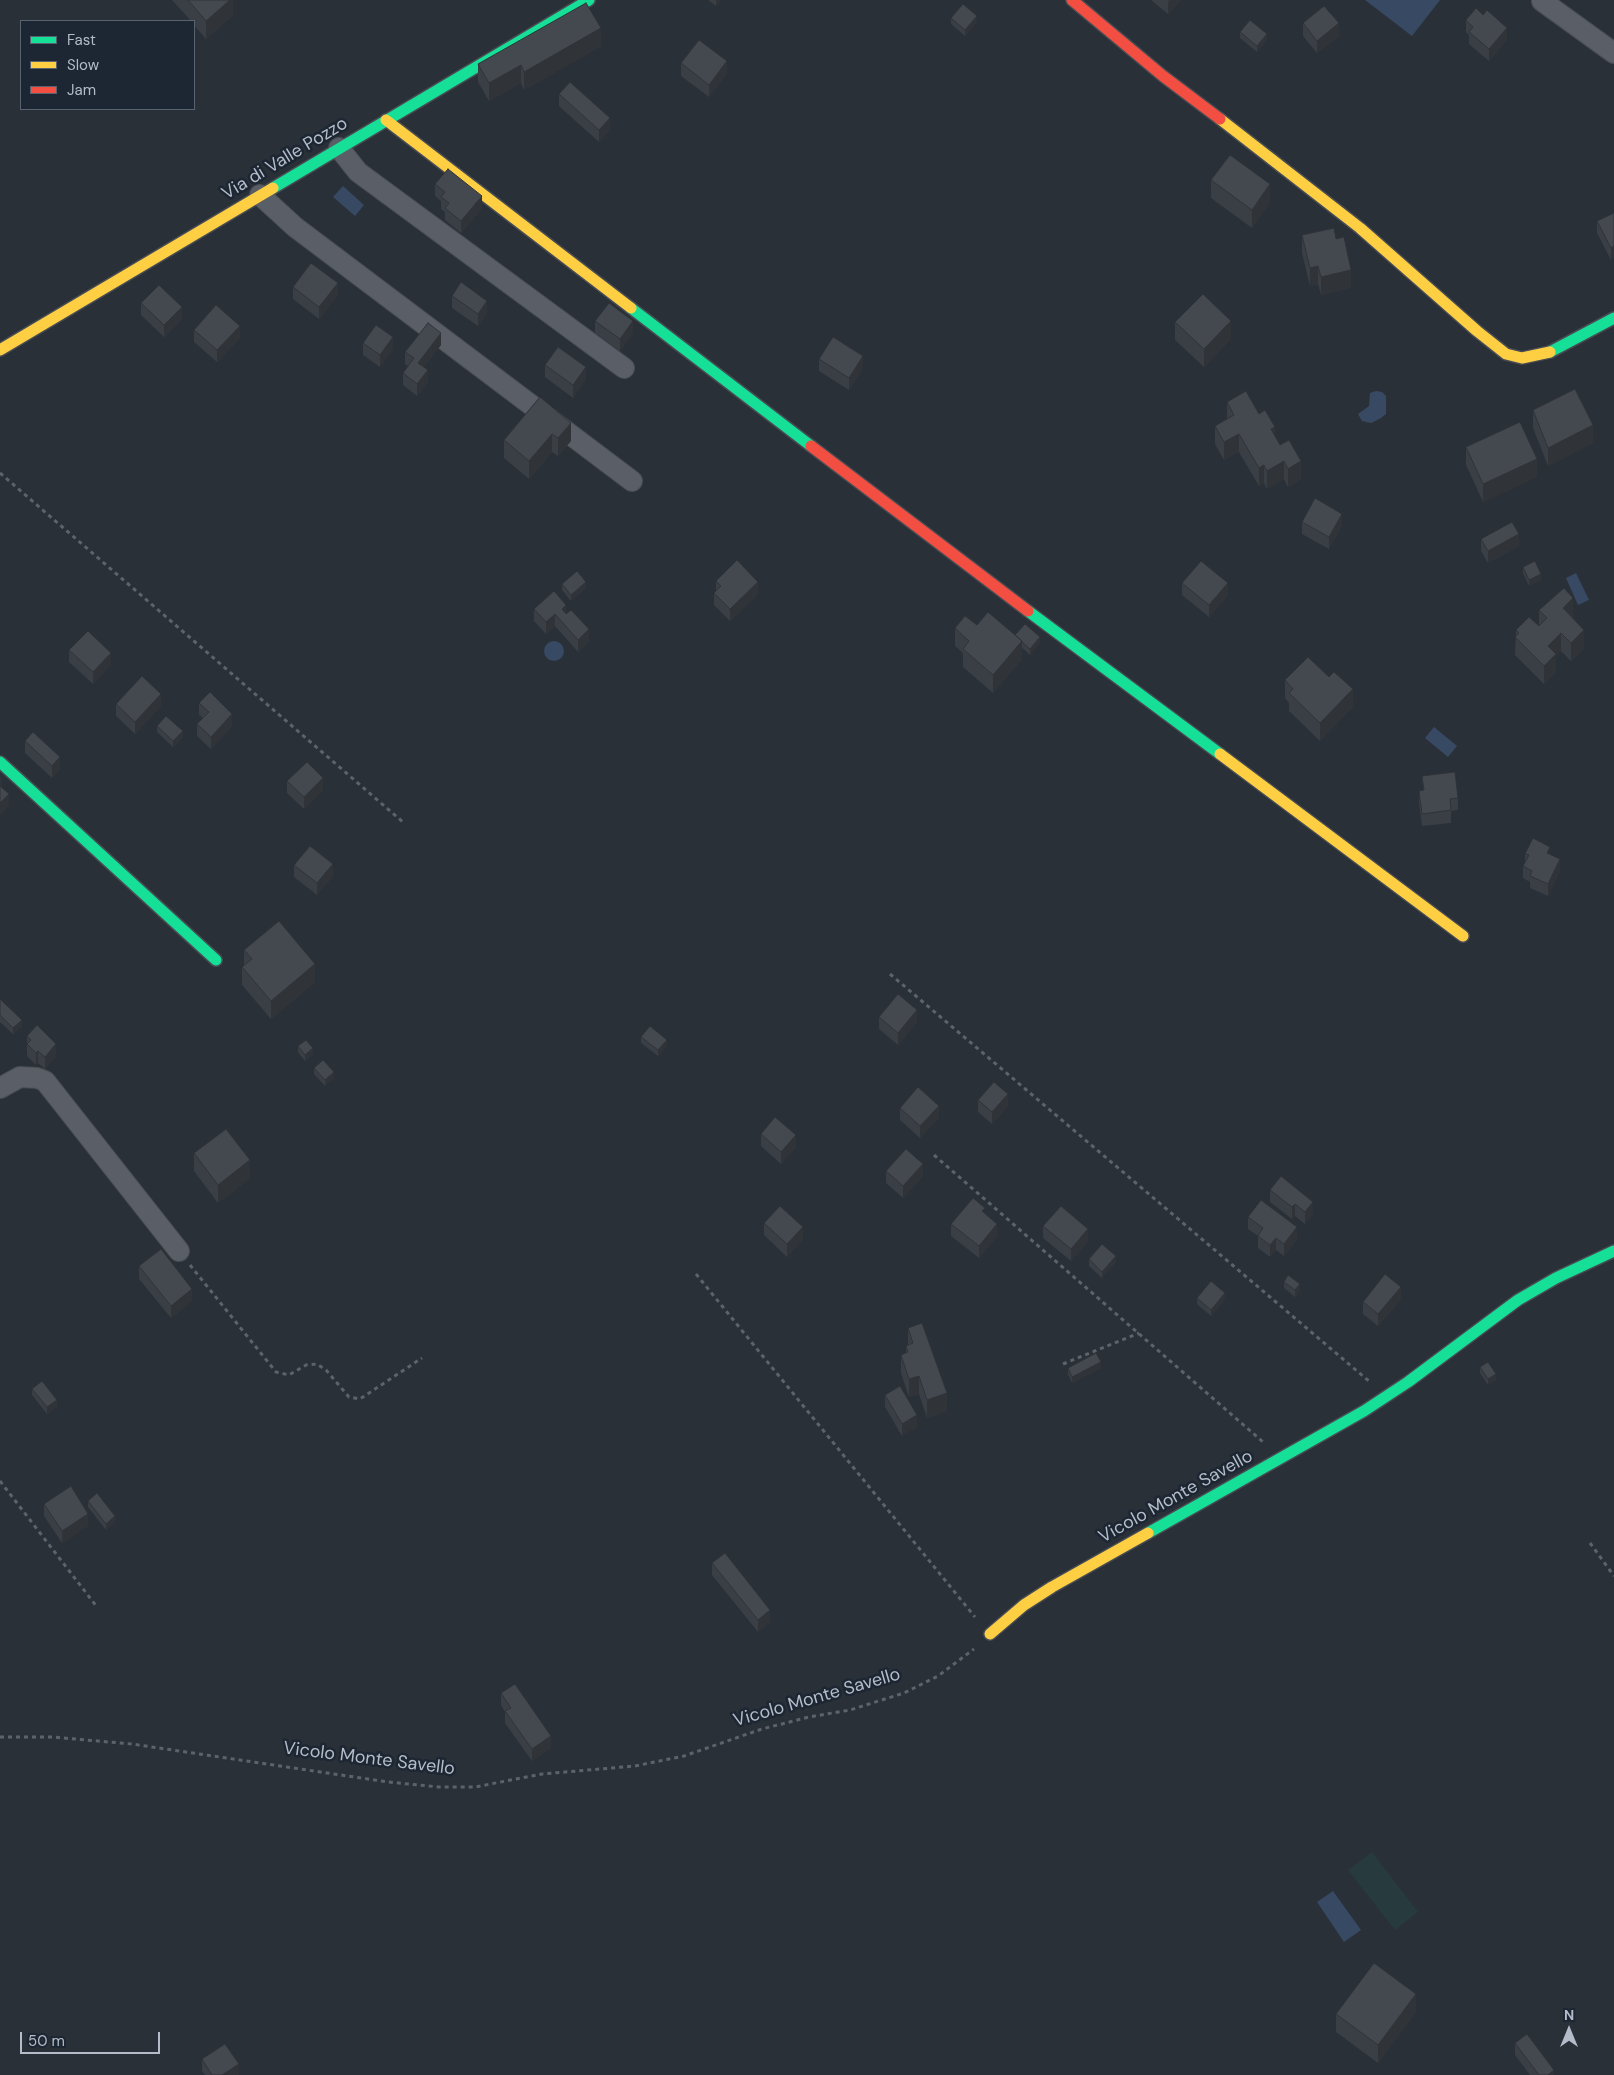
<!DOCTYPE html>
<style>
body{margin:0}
#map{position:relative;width:1614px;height:2075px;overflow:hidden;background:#2a3038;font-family:"DM Sans",sans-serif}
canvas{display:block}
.legend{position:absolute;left:20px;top:20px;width:175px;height:90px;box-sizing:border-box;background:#1d2633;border:1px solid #59626f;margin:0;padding:6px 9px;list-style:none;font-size:15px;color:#b4bcc9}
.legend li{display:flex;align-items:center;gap:10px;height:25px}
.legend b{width:25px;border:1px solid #59626f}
.north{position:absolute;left:1544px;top:2005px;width:50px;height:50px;-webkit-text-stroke:4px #1d2633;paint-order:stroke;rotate:0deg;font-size:14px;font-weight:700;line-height:20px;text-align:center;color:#b4bcc9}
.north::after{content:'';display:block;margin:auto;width:18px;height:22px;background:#b4bcc9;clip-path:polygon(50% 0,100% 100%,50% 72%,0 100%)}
.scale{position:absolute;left:20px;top:2032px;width:140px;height:22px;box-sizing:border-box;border:2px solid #b4bcc9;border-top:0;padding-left:6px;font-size:15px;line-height:18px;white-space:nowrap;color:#b4bcc9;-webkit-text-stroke:4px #1d2633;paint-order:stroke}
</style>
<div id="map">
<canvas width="1614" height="2075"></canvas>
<ul class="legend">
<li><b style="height:6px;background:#16e098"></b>Fast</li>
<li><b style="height:6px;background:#ffcf43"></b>Slow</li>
<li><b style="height:6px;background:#f24e42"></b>Jam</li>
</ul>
<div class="north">N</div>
<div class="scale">50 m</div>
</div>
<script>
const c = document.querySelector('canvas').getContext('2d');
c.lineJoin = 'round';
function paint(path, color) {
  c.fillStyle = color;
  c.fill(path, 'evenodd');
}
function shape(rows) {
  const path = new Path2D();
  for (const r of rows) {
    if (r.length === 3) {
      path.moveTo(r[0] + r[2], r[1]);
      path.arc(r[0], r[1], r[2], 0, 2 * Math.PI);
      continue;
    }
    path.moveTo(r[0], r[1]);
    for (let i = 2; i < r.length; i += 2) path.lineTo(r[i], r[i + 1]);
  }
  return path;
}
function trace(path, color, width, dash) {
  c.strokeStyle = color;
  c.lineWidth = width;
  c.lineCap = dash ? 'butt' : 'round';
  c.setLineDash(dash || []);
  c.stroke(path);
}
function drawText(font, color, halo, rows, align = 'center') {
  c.font = font + ' "DM Sans",sans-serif';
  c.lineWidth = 5;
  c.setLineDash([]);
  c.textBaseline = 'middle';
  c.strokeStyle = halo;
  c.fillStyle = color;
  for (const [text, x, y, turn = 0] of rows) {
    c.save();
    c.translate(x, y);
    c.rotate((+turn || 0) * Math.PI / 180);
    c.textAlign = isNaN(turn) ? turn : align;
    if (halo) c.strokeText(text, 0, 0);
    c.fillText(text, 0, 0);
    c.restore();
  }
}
paint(shape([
 [1372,1852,1418,1912,1395,1930,1348,1870]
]), '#273a3e');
paint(shape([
 [1365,0,1440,0,1412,36],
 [343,186,364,205,355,216,333,197],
 [1376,391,1382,392,1386,396,1386,414,1381,418,1371,423,1362,421,1358,414,1369,406,1370,393],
 [1576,573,1589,600,1578,605,1566,578],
 [554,651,10],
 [1434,727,1457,746,1448,757,1425,738],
 [1333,1891,1361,1930,1344,1942,1317,1902]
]), '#384963');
const street = shape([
 [1542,1,1614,53],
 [339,148,358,172,624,368],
 [260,195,295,227,632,481],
 [0,1088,20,1077,37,1078,45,1081,179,1251]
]);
const fast = shape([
 [273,188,589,0],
 [631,308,811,446],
 [1550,352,1614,318],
 [1028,611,1220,754],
 [0,762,216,960],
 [1148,1533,1364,1411,1408,1382,1518,1300,1556,1278,1614,1251]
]);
const slow = shape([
 [1220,119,1360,228,1477,331,1506,354,1522,358,1550,352],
 [386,120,631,308],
 [0,350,273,188],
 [1220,754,1463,936],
 [990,1634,1024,1605,1052,1587,1148,1533]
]);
const jam = shape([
 [1072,0,1163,76,1220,119],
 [811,446,1028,611]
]);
trace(street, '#484c53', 22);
trace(fast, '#484c53', 14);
trace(slow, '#484c53', 14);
trace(jam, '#484c53', 14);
trace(shape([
 [0,473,404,823],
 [890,974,1370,1382],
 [934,1155,1263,1442],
 [190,1265,276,1372,289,1375,306,1365,317,1364,326,1370,349,1397,360,1399,422,1358],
 [696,1274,975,1617],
 [1063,1364,1139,1333],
 [0,1481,97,1607],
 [1590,1543,1614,1576],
 [0,1737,52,1737,132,1744,388,1782,439,1787,475,1787,542,1774,635,1766,684,1756,762,1729,809,1717,850,1710,904,1693,938,1676,974,1649]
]), '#5d636a', 3, [4, 4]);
trace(street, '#5a5e66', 20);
trace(fast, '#16e098', 11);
trace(slow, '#ffcf43', 11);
trace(jam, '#f24e42', 11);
paint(shape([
 [172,0,233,0,233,15,206,39,194,25,194,21,191,21],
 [708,0,721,0,716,6],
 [1151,0,1181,0,1168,14],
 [951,18,977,22,965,36,951,24],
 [1466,20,1507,40,1489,61,1469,44,1469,35,1466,32],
 [1303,23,1339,36,1317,53,1303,36],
 [1240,32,1267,40,1257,52,1240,38],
 [601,46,524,90,521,83,489,101,478,82,478,64],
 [681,63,727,73,709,97,681,76],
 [559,94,610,130,599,142,559,106],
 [1211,180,1270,202,1252,228,1211,198],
 [435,184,482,208,461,233,445,220,445,212,441,209,441,201,435,196],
 [1614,213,1611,260,1597,233,1597,221],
 [1302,235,1336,239,1351,288,1321,295,1318,284,1310,286,1302,253],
 [293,287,338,295,319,319,293,299],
 [452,296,487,313,478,326,452,308],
 [141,303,182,319,164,337,141,315],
 [595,321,633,333,620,351,595,333],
 [1175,322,1231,339,1204,367,1175,340],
 [194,330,240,338,217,362,194,342],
 [363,343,393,349,380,367,363,355],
 [441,345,424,367,428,382,417,396,403,385,403,373,408,366,405,364,405,352],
 [819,359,863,368,849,390,819,371],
 [545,365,586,379,573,398,545,377],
 [540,397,571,441,558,456,552,452,529,479,504,458,504,440],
 [1227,402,1259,414,1275,436,1301,479,1288,487,1284,479,1267,489,1264,483,1259,486,1239,452,1224,460,1215,444,1215,426,1227,419],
 [1533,410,1593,443,1548,466,1533,428],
 [1466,447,1537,477,1483,502,1466,465],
 [1302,522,1342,526,1329,549,1302,534],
 [1481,539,1519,546,1488,563,1481,551],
 [1523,567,1541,580,1529,586,1523,573],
 [716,581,758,594,730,621,714,605,714,593,716,591],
 [1182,583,1228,595,1209,617,1182,595],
 [562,584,586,588,571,601,562,590],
 [534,609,566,614,589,641,578,652,555,626,546,634,534,621],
 [1539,610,1573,616,1572,618,1584,648,1571,661,1561,651,1556,656,1556,672,1544,684,1515,655,1516,630,1539,626],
 [955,628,1015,635,1040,643,1030,655,1022,648,1022,659,993,693,963,667,963,653,955,646],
 [69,650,111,665,93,684,69,662],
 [1285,680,1353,707,1320,741,1289,711,1289,703,1285,698],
 [199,703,232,726,211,749,197,736,197,724,203,718,199,715],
 [116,704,161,706,135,734,116,716],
 [157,726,183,737,173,747,157,732],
 [25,741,60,769,52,778,25,753],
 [1422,776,1458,798,1458,810,1451,811,1451,823,1422,826,1419,803,1419,791,1423,790],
 [287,781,323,790,304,809,287,793],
 [1525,854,1550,854,1560,871,1548,896,1530,888,1530,882,1523,878,1523,866,1525,862],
 [294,865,333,876,317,895,294,877],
 [244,950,315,982,271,1019,242,985,242,967,244,966],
 [0,999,22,1026,13,1034,0,1022],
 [879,1017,917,1022,898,1045,879,1029],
 [27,1036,56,1056,45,1069,38,1063,36,1065,27,1056],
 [641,1037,667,1046,658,1056,641,1043],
 [298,1046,313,1054,305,1061,298,1052],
 [314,1068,334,1078,325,1086,314,1074],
 [978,1100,1008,1106,992,1124,978,1112],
 [900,1108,939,1118,920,1138,900,1120],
 [761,1134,796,1147,781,1164,761,1146],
 [194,1153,250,1178,218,1203,194,1171],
 [886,1171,923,1176,903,1198,886,1183],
 [1270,1190,1313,1214,1305,1224,1295,1216,1292,1219,1270,1202],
 [985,1213,997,1236,979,1258,951,1236,951,1224],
 [1248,1217,1297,1239,1284,1256,1276,1250,1270,1257,1258,1248,1258,1236,1248,1229],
 [764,1223,803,1239,787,1257,764,1235],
 [1043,1226,1088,1241,1071,1261,1043,1238],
 [1089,1259,1116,1262,1102,1278,1089,1266],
 [139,1266,192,1301,171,1318,139,1279],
 [1284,1282,1300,1290,1295,1297,1284,1288],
 [1197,1298,1225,1299,1211,1316,1197,1304],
 [1401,1299,1378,1326,1363,1314,1363,1302],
 [908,1328,947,1411,927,1418,919,1394,909,1397,901,1373,901,1355,906,1353,906,1346,908,1345],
 [1480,1367,1496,1380,1488,1385,1480,1373],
 [1068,1368,1101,1368,1072,1383,1068,1374],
 [32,1389,57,1406,47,1414,32,1395],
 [885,1395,917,1427,902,1436,885,1407],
 [88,1501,115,1522,106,1530,88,1507],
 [44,1504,88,1526,62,1543,44,1516],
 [712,1563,770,1622,758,1632,712,1575],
 [501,1693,551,1748,532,1761,505,1723,505,1712,501,1705],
 [1416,2012,1378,2063,1336,2032,1336,2014],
 [1515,2043,1554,2075,1530,2075,1515,2055],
 [202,2059,239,2075,205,2075,202,2071]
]), '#3a3f45');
paint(shape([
 [230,0,233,0,233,15,206,39,206,21],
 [716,0,721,0,716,6],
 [1170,0,1181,0,1168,14,1168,2],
 [977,16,977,22,965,36,965,30],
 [1339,23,1339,36,1317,53,1317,41],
 [601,28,601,46,524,90,524,72],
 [1507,28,1507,40,1489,61,1489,49],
 [1267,34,1267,40,1257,52,1257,46],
 [727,61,727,73,709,97,709,85],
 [521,65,521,83,489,101,489,83],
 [610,118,610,130,599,142,599,130],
 [1270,184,1270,202,1252,228,1252,210],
 [482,196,482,208,461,233,461,221],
 [1614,246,1614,258,1611,260,1611,248],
 [1318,266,1318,284,1310,286,1310,268],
 [1351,270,1351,288,1321,295,1321,277],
 [338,283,338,295,319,319,319,307],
 [487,301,487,313,478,326,478,314],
 [182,307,182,319,164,337,164,325],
 [633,321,633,333,620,351,620,339],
 [1231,321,1231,339,1204,367,1204,349],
 [240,326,240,338,217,362,217,350],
 [441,333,441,345,418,375,418,363],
 [393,337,393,349,380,367,380,355],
 [863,356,863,368,849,390,849,378],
 [586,367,586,379,573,398,573,385],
 [428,370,428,382,417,396,417,384],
 [571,423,571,441,558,456,558,438],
 [1593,425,1593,443,1548,466,1548,448],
 [1275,427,1275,445,1271,429],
 [552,434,552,452,529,479,529,461],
 [1239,434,1239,452,1224,460,1224,442],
 [1537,459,1537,477,1483,502,1483,484],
 [1284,461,1284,479,1267,489,1267,471],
 [1301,461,1301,479,1288,487,1288,469],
 [1264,465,1264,483,1259,486,1259,468],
 [1342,514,1342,526,1329,549,1329,537],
 [1519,534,1519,546,1488,563,1488,551],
 [1541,574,1541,580,1529,586,1529,580],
 [586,582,586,588,571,601,571,595],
 [758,582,758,594,730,621,730,609],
 [1228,583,1228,595,1209,617,1209,605],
 [1573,598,1573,616,1563,626,1563,608],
 [566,605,566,617,562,609],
 [555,614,555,626,546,634,546,622],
 [589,629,589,641,578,652,578,640],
 [1584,630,1584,648,1571,661,1571,643],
 [1561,633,1561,651,1556,656,1556,672,1544,684,1544,666,1548,646],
 [1040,637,1040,643,1030,655,1030,649],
 [1022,641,1022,659,993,693,993,675],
 [111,653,111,665,93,684,93,672],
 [1353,689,1353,707,1320,741,1320,723],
 [161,694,161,706,135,734,135,722],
 [232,714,232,726,211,749,211,737],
 [183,731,183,737,173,747,173,741],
 [60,757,60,769,52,778,52,766],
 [2,776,2,788,0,790,0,778],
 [323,778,323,790,304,809,304,797],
 [9,794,9,806,0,816,0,803],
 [1560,859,1560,871,1548,896,1548,884],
 [333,864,333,876,317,895,317,883],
 [315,964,315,982,271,1019,271,1001],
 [917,1010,917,1022,898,1045,898,1033],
 [22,1020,22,1026,13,1034,13,1028],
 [667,1040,667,1046,658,1056,658,1050],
 [56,1044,56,1056,45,1069,45,1057],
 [313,1048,313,1054,305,1061,305,1055],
 [38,1051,38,1063,36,1065,36,1053],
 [334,1072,334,1078,325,1086,325,1080],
 [1008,1094,1008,1106,992,1124,992,1112],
 [939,1106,939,1118,920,1138,920,1126],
 [796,1135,796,1147,781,1164,781,1152],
 [250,1160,250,1178,218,1203,218,1185],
 [923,1164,923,1176,903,1198,903,1186],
 [1313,1202,1313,1214,1305,1224,1305,1212],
 [1295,1204,1295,1216,1292,1219,1292,1207],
 [997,1224,997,1236,979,1258,979,1246],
 [803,1227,803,1239,787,1257,787,1244],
 [1297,1227,1297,1239,1284,1256,1284,1244],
 [1088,1229,1088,1241,1071,1261,1071,1249],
 [1276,1238,1276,1250,1270,1257,1270,1245],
 [1116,1256,1116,1262,1102,1278,1102,1272],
 [1300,1284,1300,1290,1295,1297,1295,1290],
 [1401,1287,1401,1299,1378,1326,1378,1314],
 [192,1289,192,1301,171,1318,171,1306],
 [1225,1293,1225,1299,1211,1316,1211,1310],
 [1101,1362,1101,1368,1072,1383,1072,1377],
 [1496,1374,1496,1380,1488,1385,1488,1379],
 [919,1376,919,1394,909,1397,909,1379],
 [947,1393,947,1411,927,1418,927,1400],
 [57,1400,57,1406,47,1414,47,1407],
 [917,1415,917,1427,902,1436,902,1424],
 [88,1514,88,1526,62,1543,62,1531],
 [115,1516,115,1522,106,1530,106,1524],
 [770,1610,770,1622,758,1632,758,1620],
 [551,1736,551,1748,532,1761,532,1749],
 [1416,1994,1416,2012,1378,2063,1378,2045],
 [239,2064,239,2075,222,2075],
 [1554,2070,1554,2075,1548,2075]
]), '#303338');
const building = shape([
 [188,0,230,0,206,21,188,0],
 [586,3,601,28,524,72,521,65,489,83,478,64,586,3],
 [963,4,977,16,965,30,951,18,963,4],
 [1324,6,1339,23,1317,41,1303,23,1324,6],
 [1476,8,1483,15,1487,10,1507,28,1489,49,1469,32,1473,27,1466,20,1476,8],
 [1250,20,1267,34,1257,46,1240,32,1250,20],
 [699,40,727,61,709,85,681,63,699,40],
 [570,82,610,118,599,130,559,94,570,82],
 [1230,155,1270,184,1252,210,1211,180,1230,155],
 [448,169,482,196,461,221,445,208,449,203,441,197,445,192,435,184,448,169],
 [1614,213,1614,246,1611,248,1597,221,1614,213],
 [1334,228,1336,239,1344,237,1351,270,1321,277,1318,266,1310,268,1302,235,1334,228],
 [311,263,338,283,319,307,293,287,311,263],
 [461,282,487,301,478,314,452,296,461,282],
 [159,285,182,307,164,325,141,303,159,285],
 [1203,294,1231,321,1204,349,1175,322,1203,294],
 [609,303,633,321,620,339,595,321,609,303],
 [216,305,240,326,217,350,194,330,216,305],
 [428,323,441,333,418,363,428,370,417,384,403,373,414,358,405,352,428,323],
 [376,325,393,337,380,355,363,343,376,325],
 [833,337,863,356,849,378,819,359,833,337],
 [558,347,586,367,573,385,545,365,558,347],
 [1575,389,1593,425,1548,448,1533,410,1575,389],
 [1246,391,1259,414,1265,410,1275,427,1271,429,1280,445,1289,440,1301,461,1288,469,1284,461,1267,471,1264,465,1259,468,1239,434,1224,442,1215,426,1234,415,1227,402,1246,391],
 [540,397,571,423,558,438,552,434,529,461,504,440,540,397],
 [1520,422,1537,459,1483,484,1466,447,1520,422],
 [1315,498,1342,514,1329,537,1302,522,1315,498],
 [1512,522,1519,534,1488,551,1481,539,1512,522],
 [737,560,758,582,730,609,714,593,721,586,716,581,737,560],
 [1201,561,1228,583,1209,605,1182,583,1201,561],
 [1535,561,1541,574,1529,580,1523,567,1535,561],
 [577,571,586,582,571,595,562,584,577,571],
 [1564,588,1573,598,1563,608,1584,630,1571,643,1561,633,1548,646,1556,654,1544,666,1515,637,1519,633,1516,630,1529,617,1539,626,1547,618,1539,610,1564,588],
 [554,591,566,605,562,609,566,614,571,610,589,629,578,640,555,614,546,622,534,609,554,591],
 [988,612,1022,641,993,675,963,649,969,641,955,628,965,616,977,625,988,612],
 [1025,624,1040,637,1030,649,1022,642,1022,641,1015,635,1025,624],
 [88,631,111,653,93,672,69,650,88,631],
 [1308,657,1329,677,1334,672,1353,689,1320,723,1289,693,1293,689,1285,680,1308,657],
 [142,676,161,694,135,722,116,704,142,676],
 [210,692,232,714,211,737,197,724,209,712,199,703,210,692],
 [166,716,183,731,173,741,157,726,166,716],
 [33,732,60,757,52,766,25,741,33,732],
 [307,762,323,778,304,797,287,781,307,762],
 [1455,772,1458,798,1450,799,1451,810,1422,814,1419,791,1424,790,1422,776,1455,772],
 [0,786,9,794,0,803,0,786],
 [1533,838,1550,847,1547,853,1560,859,1548,884,1530,876,1532,871,1523,866,1529,855,1525,854,1533,838],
 [310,846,333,864,317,883,294,865,310,846],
 [279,921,315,964,271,1001,242,967,252,959,244,950,279,921],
 [898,994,917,1010,898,1033,879,1017,898,994],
 [0,999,22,1020,13,1028,0,1015,0,999],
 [37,1025,56,1044,45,1057,38,1051,36,1053,27,1044,31,1040,27,1036,37,1025],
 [650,1026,667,1040,658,1050,641,1037,650,1026],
 [306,1040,313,1048,305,1055,298,1046,306,1040],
 [323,1060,334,1072,325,1080,314,1068,323,1060],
 [994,1082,1008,1094,992,1112,978,1100,994,1082],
 [918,1087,939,1106,920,1126,900,1108,918,1087],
 [775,1117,796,1135,781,1152,761,1134,775,1117],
 [226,1129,250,1160,218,1185,194,1153,226,1129],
 [906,1149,923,1164,903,1186,886,1171,906,1149],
 [1281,1176,1313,1202,1305,1212,1295,1204,1292,1207,1270,1190,1281,1176],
 [973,1198,985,1208,982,1211,997,1224,979,1246,951,1224,973,1198],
 [1261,1200,1297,1227,1284,1244,1276,1238,1270,1245,1258,1236,1263,1228,1248,1217,1261,1200],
 [780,1206,803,1227,787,1244,764,1223,780,1206],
 [1061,1206,1088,1229,1071,1249,1043,1226,1061,1206],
 [1102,1244,1116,1256,1102,1272,1089,1259,1102,1244],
 [161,1249,192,1289,171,1306,139,1266,161,1249],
 [1385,1274,1401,1287,1378,1314,1363,1302,1385,1274],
 [1288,1275,1300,1284,1295,1290,1284,1282,1288,1275],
 [1211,1281,1225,1293,1211,1310,1197,1298,1211,1281],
 [922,1323,947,1393,927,1400,919,1376,909,1379,901,1355,908,1352,906,1346,913,1343,908,1328,922,1323],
 [1096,1353,1101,1362,1072,1377,1068,1368,1096,1353],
 [1488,1362,1496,1374,1488,1379,1480,1367,1488,1362],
 [42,1381,57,1400,47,1407,32,1389,42,1381],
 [900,1386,917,1415,902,1424,885,1395,900,1386],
 [71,1486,88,1514,62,1531,44,1504,71,1486],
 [97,1493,115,1516,106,1524,88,1501,97,1493],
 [725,1553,770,1610,758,1620,712,1563,725,1553],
 [515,1684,551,1736,532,1749,505,1711,511,1708,501,1693,515,1684],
 [1374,1963,1416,1994,1378,2045,1336,2014,1374,1963],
 [1527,2034,1554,2070,1548,2075,1539,2075,1515,2043,1527,2034],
 [225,2044,239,2064,222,2075,212,2075,202,2059,225,2044]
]);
paint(building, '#444950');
trace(building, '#303338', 1);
drawText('18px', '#b4bcc9', '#1d2633', [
 ["Via di Valle Pozzo",285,159,-31],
 ["Vicolo Monte Savello",1176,1497,-29],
 ["Vicolo Monte Savello",817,1698,-16],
 ["Vicolo Monte Savello",369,1759,7]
]);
</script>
